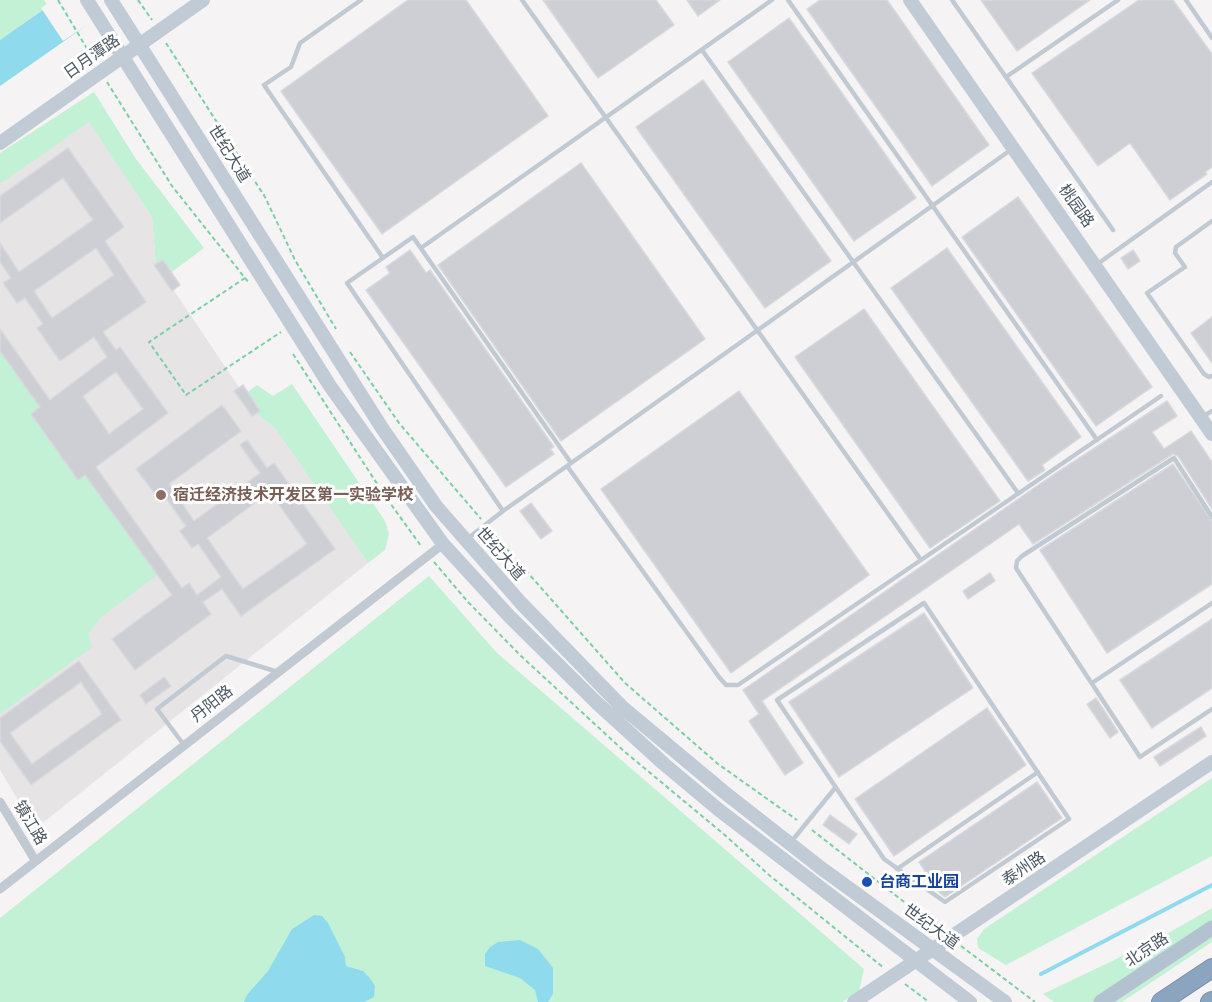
<!DOCTYPE html>
<meta charset="utf-8">
<style>
body{margin:0}
canvas{display:block;background:#f5f3f3}
</style>
<canvas width="1212" height="1002"></canvas>
<script>
const c = document.querySelector('canvas').getContext('2d');
c.lineJoin = 'round';
function paint(path, color) {
  c.fillStyle = color;
  c.fill(path, 'evenodd');
}
function shape(rows) {
  const path = new Path2D();
  for (const r of rows) {
    path.moveTo(r[0], r[1]);
    for (let i = 2; i < r.length; i += 2) path.lineTo(r[i], r[i + 1]);
  }
  return path;
}
function trace(path, color, width, dash) {
  c.strokeStyle = color;
  c.lineWidth = width;
  c.lineCap = dash ? 'butt' : 'round';
  c.setLineDash(dash || []);
  c.stroke(path);
}
function drawText(font, color, halo, rows, align = 'center') {
  c.font = font + ' Cabin,"Noto Sans SC",sans-serif';
  c.lineWidth = 6;
  c.setLineDash([]);
  c.textBaseline = 'middle';
  c.strokeStyle = halo;
  c.fillStyle = color;
  for (const [text, x, y, turn = 0] of rows) {
    c.save();
    c.translate(x, y);
    c.rotate((+turn || 0) * Math.PI / 180);
    c.textAlign = isNaN(turn) ? turn : align;
    if (halo) c.strokeText(text, 0, 0);
    c.fillText(text, 0, 0);
    c.restore();
  }
}
paint(shape([
 [89,121,152,217,156,264,257,414,275,428,368,563,44,822,32,817,24,810,0,770,0,184]
]), '#e6e4e5');
paint(shape([
 [0,0,44,0,48,6,0,40],
 [94,92,136,159,204,248,165,277,156,264,152,217,89,122,0,184,0,153],
 [0,351,157,575,100,618,88,634,92,647,0,714],
 [292,384,385,521,389,534,385,550,368,563,275,428,257,414,244,395,257,385,273,396],
 [429,576,497,653,864,969,859,991,842,1002,0,1002,0,918],
 [1212,778,1212,856,1006,965,978,948,977,939,984,929],
 [1212,908,1212,942,1122,1002,1054,1002,1043,994,1158,939]
]), '#c3f1d5');
paint(shape([
 [57,0,123,0,0,86,0,40],
 [314,915,322,916,328,923,345,957,346,966,363,971,369,977,375,986,374,997,364,1002,244,1002,247,995,268,971,292,929],
 [520,940,538,949,553,968,553,994,548,1002,538,1002,535,990,520,978,485,966,485,954,490,947,498,942]
]), '#90daee');
paint(shape([
 [52,0,126,0,63,41,41,8]
]), '#f5f3f3');
trace(shape([
 [1041,974,1212,885]
]), '#90daee', 4);
const building = shape([
 [408,0,466,0,548,116,382,234,281,91,408,0],
 [543,0,656,0,674,25,598,78,543,0],
 [687,0,720,0,698,16,687,0],
 [820,0,887,0,989,145,932,186,807,9,820,0],
 [981,0,1090,0,1017,51,981,0],
 [1139,0,1173,0,1212,54,1212,167,1205,172,1207,174,1170,200,1130,143,1098,166,1032,73,1139,0],
 [789,18,916,198,854,241,728,62,789,18],
 [703,80,831,261,765,308,636,127,703,80],
 [68,148,124,227,105,241,146,302,103,332,116,350,120,347,168,413,96,467,182,588,189,583,197,595,221,577,198,544,192,548,180,531,186,526,160,490,155,494,136,469,222,405,241,431,169,484,194,521,260,473,240,445,247,440,267,468,274,463,335,549,241,616,222,589,203,602,211,614,135,670,112,639,172,595,85,475,78,480,31,414,40,407,0,351,0,329,50,400,107,357,94,337,60,361,37,328,43,324,25,298,17,303,3,283,11,278,0,262,0,243,19,272,93,220,63,178,0,223,0,196,68,148],
 [96,248,114,275,52,318,34,291,96,248],
 [116,372,143,409,109,434,83,396,116,372],
 [270,492,307,544,243,589,207,538,270,492],
 [581,163,705,339,561,441,438,265,581,163],
 [1018,197,1152,387,1096,426,962,237,1018,197],
 [947,248,1081,437,1042,465,1045,470,1028,481,891,288,947,248],
 [410,250,426,273,430,270,554,447,550,449,554,454,506,487,366,290,390,273,386,267,410,250],
 [1133,250,1140,261,1128,269,1121,258,1133,250],
 [163,260,180,285,172,291,154,265,163,260],
 [864,309,1000,501,930,548,795,357,864,309],
 [1212,317,1212,363,1191,333,1212,317],
 [243,385,260,411,252,416,234,391,243,385],
 [739,391,869,575,731,673,601,489,739,391],
 [1167,401,1177,416,1152,432,1164,449,1191,431,1212,462,1212,509,1178,456,1173,454,1033,544,1019,524,762,701,803,763,785,775,749,721,759,714,743,690,1050,477,1167,401],
 [1173,464,1212,521,1212,584,1107,653,1040,550,1173,464],
 [531,503,552,531,541,539,520,511,531,503],
 [990,573,995,581,968,599,963,591,990,573],
 [924,613,973,688,839,777,789,702,924,613],
 [1212,619,1212,688,1152,728,1120,680,1212,619],
 [79,661,121,720,31,785,0,741,0,718,79,661],
 [81,682,102,714,32,764,10,733,81,682],
 [164,677,171,686,146,704,140,695,164,677],
 [1096,698,1118,732,1110,738,1087,704,1096,698],
 [987,708,1026,765,894,856,855,799,987,708],
 [1201,727,1206,736,1160,766,1154,757,1201,727],
 [1037,782,1062,818,945,897,940,893,919,862,1037,782],
 [830,815,857,834,849,844,823,825,830,815]
]);
paint(building, '#cdcfd5');
trace(building, '#d7d9de', 1.5);
const highway = shape([
 [1161,1002,1212,968],
 [1210,1002,1212,1001]
]);
trace(highway, '#7690ad', 20);
trace(shape([
 [58,0,95,62],
 [138,0,152,20],
 [166,43,265,197,295,260,336,329],
 [107,82,172,186,249,283],
 [245,278,149,342,186,395,281,332],
 [350,352,399,423,481,519],
 [293,354,385,496,421,546],
 [491,531,625,683,718,764,797,820],
 [434,562,468,602,521,656,625,752,726,836,769,875,884,968],
 [812,830,940,930],
 [961,946,1035,1002],
 [905,984,929,1002]
]), '#7ad0a6', 2, [4.5, 3]);
trace(shape([
 [361,0,300,43,291,67,264,85,383,258],
 [522,0,921,560],
 [788,0,1097,440],
 [952,0,1113,230],
 [1186,0,1212,38],
 [702,50,1018,493],
 [1006,77,1118,0],
 [1212,221,1176,247,1175,253,1185,267,1147,293,1204,374,1209,377,1212,376],
 [421,248,772,0],
 [1096,265,1212,182],
 [1202,417,1212,411],
 [571,463,413,237,347,283,503,511,567,466,1012,149],
 [567,466,719,677,726,685,738,685,1161,396],
 [1212,517,1174,458,1022,556,1017,561,1016,568,1140,757,1212,709],
 [467,539,503,511],
 [924,603,1069,819,945,902,884,859,777,700,924,603],
 [1092,683,1212,603],
 [184,745,157,709,226,656,278,672],
 [791,842,835,788],
 [897,869,1038,772]
]), '#c1cad2', 4.5);
trace(shape([
 [0,802,35,860],
 [0,889,443,544]
]), '#c1cad2', 9);
trace(shape([
 [87,0,330,386,443,544,509,616,597,703,664,764,719,810,970,1002],
 [111,0,382,428,436,506,521,603,622,707,724,792,821,868,1005,1002],
 [910,0,1212,434],
 [0,143,203,0],
 [854,1002,1212,762]
]), '#c1cbd6', 14);
trace(shape([
 [1101,1002,1212,928]
]), '#b3c2d1', 15);
trace(highway, '#8ba5c1', 18);
for (const [x, y, r, color] of [
 [161,495,6,"#8d6e63"],
 [867,882,6,"#1a4fb4"]
]) {
  const dot = new Path2D();
  dot.arc(x, y, r, 0, 2 * Math.PI);
  c.fillStyle = color;
  c.fill(dot);
  trace(dot, '#fff', 2);
}
drawText('16px', '#4a5661', '#fff', [
 ["日月潭路",92,57,-35],
 ["世纪大道",229,154,58],
 ["桃园路",1076,206,55],
 ["世纪大道",500,554,49],
 ["丹阳路",212,704,-38],
 ["镇江路",30,823,59],
 ["泰州路",1024,869,-34],
 ["世纪大道",931,927,36],
 ["北京路",1147,950,-34]
]);
drawText('bold 16px', '#785e54', '#fff', [
 ["宿迁经济技术开发区第一实验学校",173,495]
], 'left');
drawText('bold 16px', '#164399', '#fff', [
 ["台商工业园",879,882]
], 'left');
</script>
